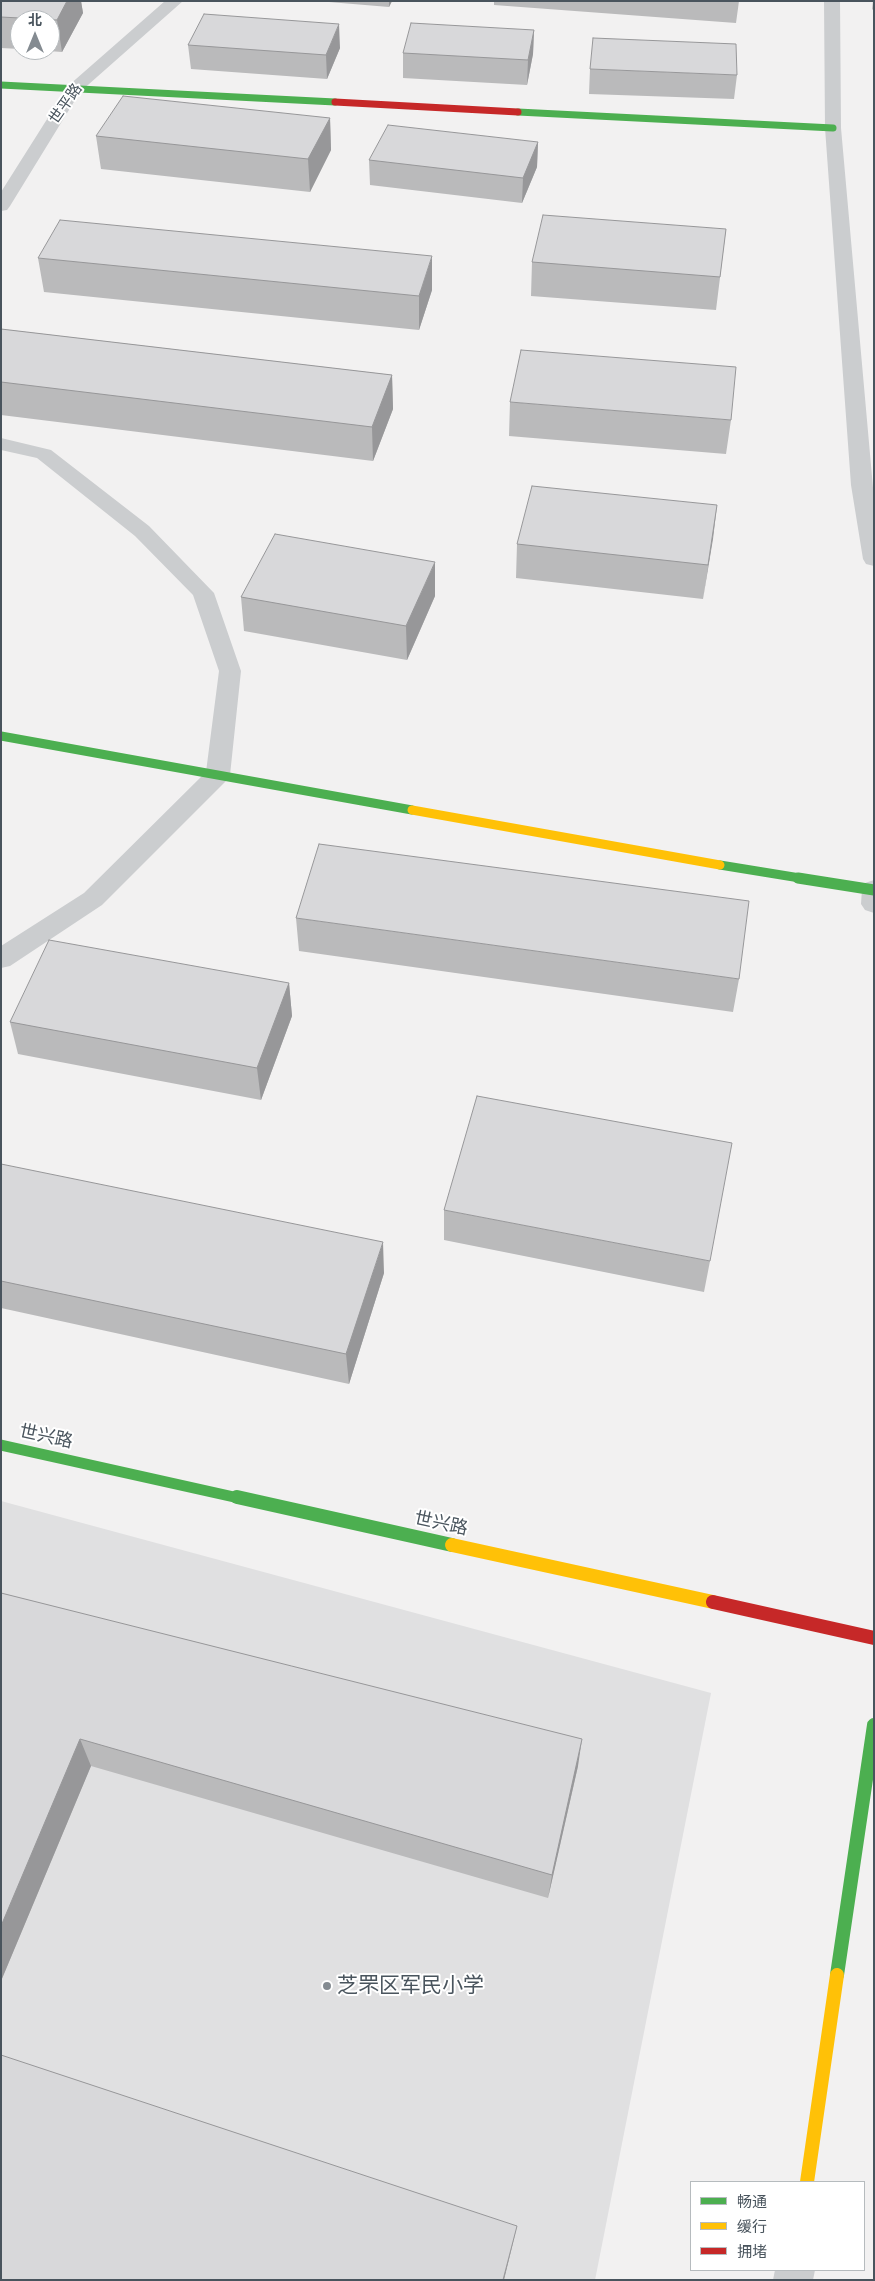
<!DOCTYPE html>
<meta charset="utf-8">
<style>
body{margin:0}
#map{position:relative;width:875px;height:2281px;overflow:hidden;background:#f2f1f1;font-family:"Fira Sans","Noto Sans SC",sans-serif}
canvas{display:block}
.frame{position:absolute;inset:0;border:2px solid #49545d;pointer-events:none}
.legend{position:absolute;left:690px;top:2181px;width:175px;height:90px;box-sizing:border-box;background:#fff;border:1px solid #b6bbbe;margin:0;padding:6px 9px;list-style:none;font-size:15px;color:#49545d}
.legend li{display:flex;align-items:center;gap:10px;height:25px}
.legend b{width:25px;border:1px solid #b6bbbe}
.north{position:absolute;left:10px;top:10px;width:50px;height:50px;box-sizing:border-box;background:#fff;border:1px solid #b6bbbe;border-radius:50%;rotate:0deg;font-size:14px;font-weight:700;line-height:20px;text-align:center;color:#49545d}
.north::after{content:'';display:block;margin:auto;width:18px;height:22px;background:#848b91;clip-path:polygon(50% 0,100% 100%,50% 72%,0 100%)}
</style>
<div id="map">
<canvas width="875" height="2281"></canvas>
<div class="frame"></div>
<ul class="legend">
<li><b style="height:6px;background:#4caf50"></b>畅通</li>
<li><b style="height:6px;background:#ffc107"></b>缓行</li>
<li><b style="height:6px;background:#c62828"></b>拥堵</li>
</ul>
<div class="north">北</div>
</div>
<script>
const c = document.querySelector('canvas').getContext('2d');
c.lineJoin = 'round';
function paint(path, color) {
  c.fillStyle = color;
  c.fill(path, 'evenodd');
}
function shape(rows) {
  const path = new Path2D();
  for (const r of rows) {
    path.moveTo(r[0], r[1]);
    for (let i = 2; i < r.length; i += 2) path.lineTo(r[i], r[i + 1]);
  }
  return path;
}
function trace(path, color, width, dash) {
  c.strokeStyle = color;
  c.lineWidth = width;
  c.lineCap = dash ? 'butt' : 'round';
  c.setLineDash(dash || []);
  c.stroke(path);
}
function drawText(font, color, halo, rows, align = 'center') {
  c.font = font + ' "Fira Sans","Noto Sans SC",sans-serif';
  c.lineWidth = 4;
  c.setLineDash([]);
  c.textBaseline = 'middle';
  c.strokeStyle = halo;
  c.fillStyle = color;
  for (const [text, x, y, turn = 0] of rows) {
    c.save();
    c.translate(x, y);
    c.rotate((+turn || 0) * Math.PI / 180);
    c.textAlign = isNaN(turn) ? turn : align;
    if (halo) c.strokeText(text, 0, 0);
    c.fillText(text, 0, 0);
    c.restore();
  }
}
paint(shape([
 [1,1501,711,1693,595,2280,1,2280]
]), '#e0e0e1');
paint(shape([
 [165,1,183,1,80,92,10,206,7,210,1,211,1,192,68,86,165,1],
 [824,1,840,1,841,128,874,499,874,566,866,564,863,559,851,485,825,128,824,1],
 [1,438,51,450,149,526,214,593,241,671,230,775,226,781,102,905,10,966,1,968,1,946,84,893,206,772,219,671,193,595,135,536,37,458,1,450,1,438],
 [874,880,874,913,865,910,861,904,862,889,865,883,874,880],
 [775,2270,815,2270,813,2280,773,2280,775,2270]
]), '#cbcdcf');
trace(shape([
 [1,85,335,102],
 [518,112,833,128]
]), '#4caf50', 7);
trace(shape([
 [1,736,412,810],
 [720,865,806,879]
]), '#4caf50', 9);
trace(shape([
 [798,878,874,890],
 [1,1445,243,1499]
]), '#4caf50', 11);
trace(shape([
 [237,1497,452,1545],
 [837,1975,874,1725]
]), '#4caf50', 14);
trace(shape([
 [412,810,720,865]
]), '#ffc107', 9);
trace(shape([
 [452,1545,713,1602],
 [807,2182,837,1975]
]), '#ffc107', 14);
trace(shape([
 [335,102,518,112]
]), '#c62828', 7);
trace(shape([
 [713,1602,874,1638]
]), '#c62828', 14);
paint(shape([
 [1,1,81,1,83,13,62,52,35,50,50,50,50,20,20,20,20,49,1,48],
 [317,1,392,1,389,7],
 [494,1,739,1,736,23,494,5],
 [873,1,874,1,874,11,872,9],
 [534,30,533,54,527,85,403,78,403,53],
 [188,45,340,48,327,79,191,69],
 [590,69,737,75,734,99,589,94],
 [330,118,331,150,310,192,101,169,96,136],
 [538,142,537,167,522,203,370,185,369,160],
 [726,229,716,310,531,296,532,262],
 [38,258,432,290,419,330,44,292],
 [1,329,392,375,393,409,373,461,1,415],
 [510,402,731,420,726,454,509,436],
 [717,505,703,599,516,578,517,544],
 [435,596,407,660,244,631,241,597],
 [296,918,739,979,733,1012,299,951],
 [289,983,292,1016,261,1100,18,1054,10,1022],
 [1,1164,384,1273,349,1384,1,1308],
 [444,1210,710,1261,704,1292,444,1240],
 [1,1593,578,1766,548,1898,91,1766,1,1981]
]), '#bababb');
paint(shape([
 [67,1,81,1,83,13,62,52,57,20],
 [389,1,392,1,389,7],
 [339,24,340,48,327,79,326,55],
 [534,30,533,54,527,85,528,60],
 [330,118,331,150,310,192,308,159],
 [538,142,537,167,522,203,523,178],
 [432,256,432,290,419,330,419,296],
 [392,375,393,409,373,461,372,427],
 [717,505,713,539,703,599,708,565],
 [435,562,435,596,407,660,406,626],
 [289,983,292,1016,261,1100,257,1068],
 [383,1242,384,1273,349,1384,346,1354],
 [80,1739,91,1766,1,1981,1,1926],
 [582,1739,578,1766,548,1898,552,1875],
 [517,2226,504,2280,503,2280]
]), '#979799');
const building = shape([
 [1,1,67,1,57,20,1,17,1,1],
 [204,14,339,24,326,55,188,45,204,14],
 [411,23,534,30,528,60,403,53,411,23],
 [593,38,736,44,737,75,590,69,593,38],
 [123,96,330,118,308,159,96,136,123,96],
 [388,125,538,142,523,178,369,160,388,125],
 [543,215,726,229,720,277,532,262,543,215],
 [60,220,432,256,419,296,38,258,60,220],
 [1,329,392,375,372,427,1,382,1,329],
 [521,350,736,367,731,420,510,402,521,350],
 [532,486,717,505,708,565,517,544,532,486],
 [275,534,435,562,406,626,241,597,275,534],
 [319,844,749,901,739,979,296,918,319,844],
 [49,940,289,983,257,1068,10,1022,49,940],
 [477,1096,732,1143,710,1261,444,1210,477,1096],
 [1,1164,383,1242,346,1354,1,1281,1,1164],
 [1,1593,582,1739,552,1875,80,1739,1,1926,1,1593],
 [1,2055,517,2226,503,2280,1,2280,1,2055]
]);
paint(building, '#d8d8da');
trace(building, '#979799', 1);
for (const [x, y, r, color] of [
 [327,1986,5,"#848b91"]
]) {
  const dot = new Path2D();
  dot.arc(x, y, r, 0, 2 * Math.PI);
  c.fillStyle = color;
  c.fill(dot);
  trace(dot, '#fff', 2);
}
drawText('15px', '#49545d', '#fff', [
 ["世平路",66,104,-55]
]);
drawText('18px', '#49545d', '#fff', [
 ["世兴路",46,1437,12],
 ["世兴路",441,1524,12]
]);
drawText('21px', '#49545d', '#fff', [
 ["芝罘区军民小学",337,1986]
], 'left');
</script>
